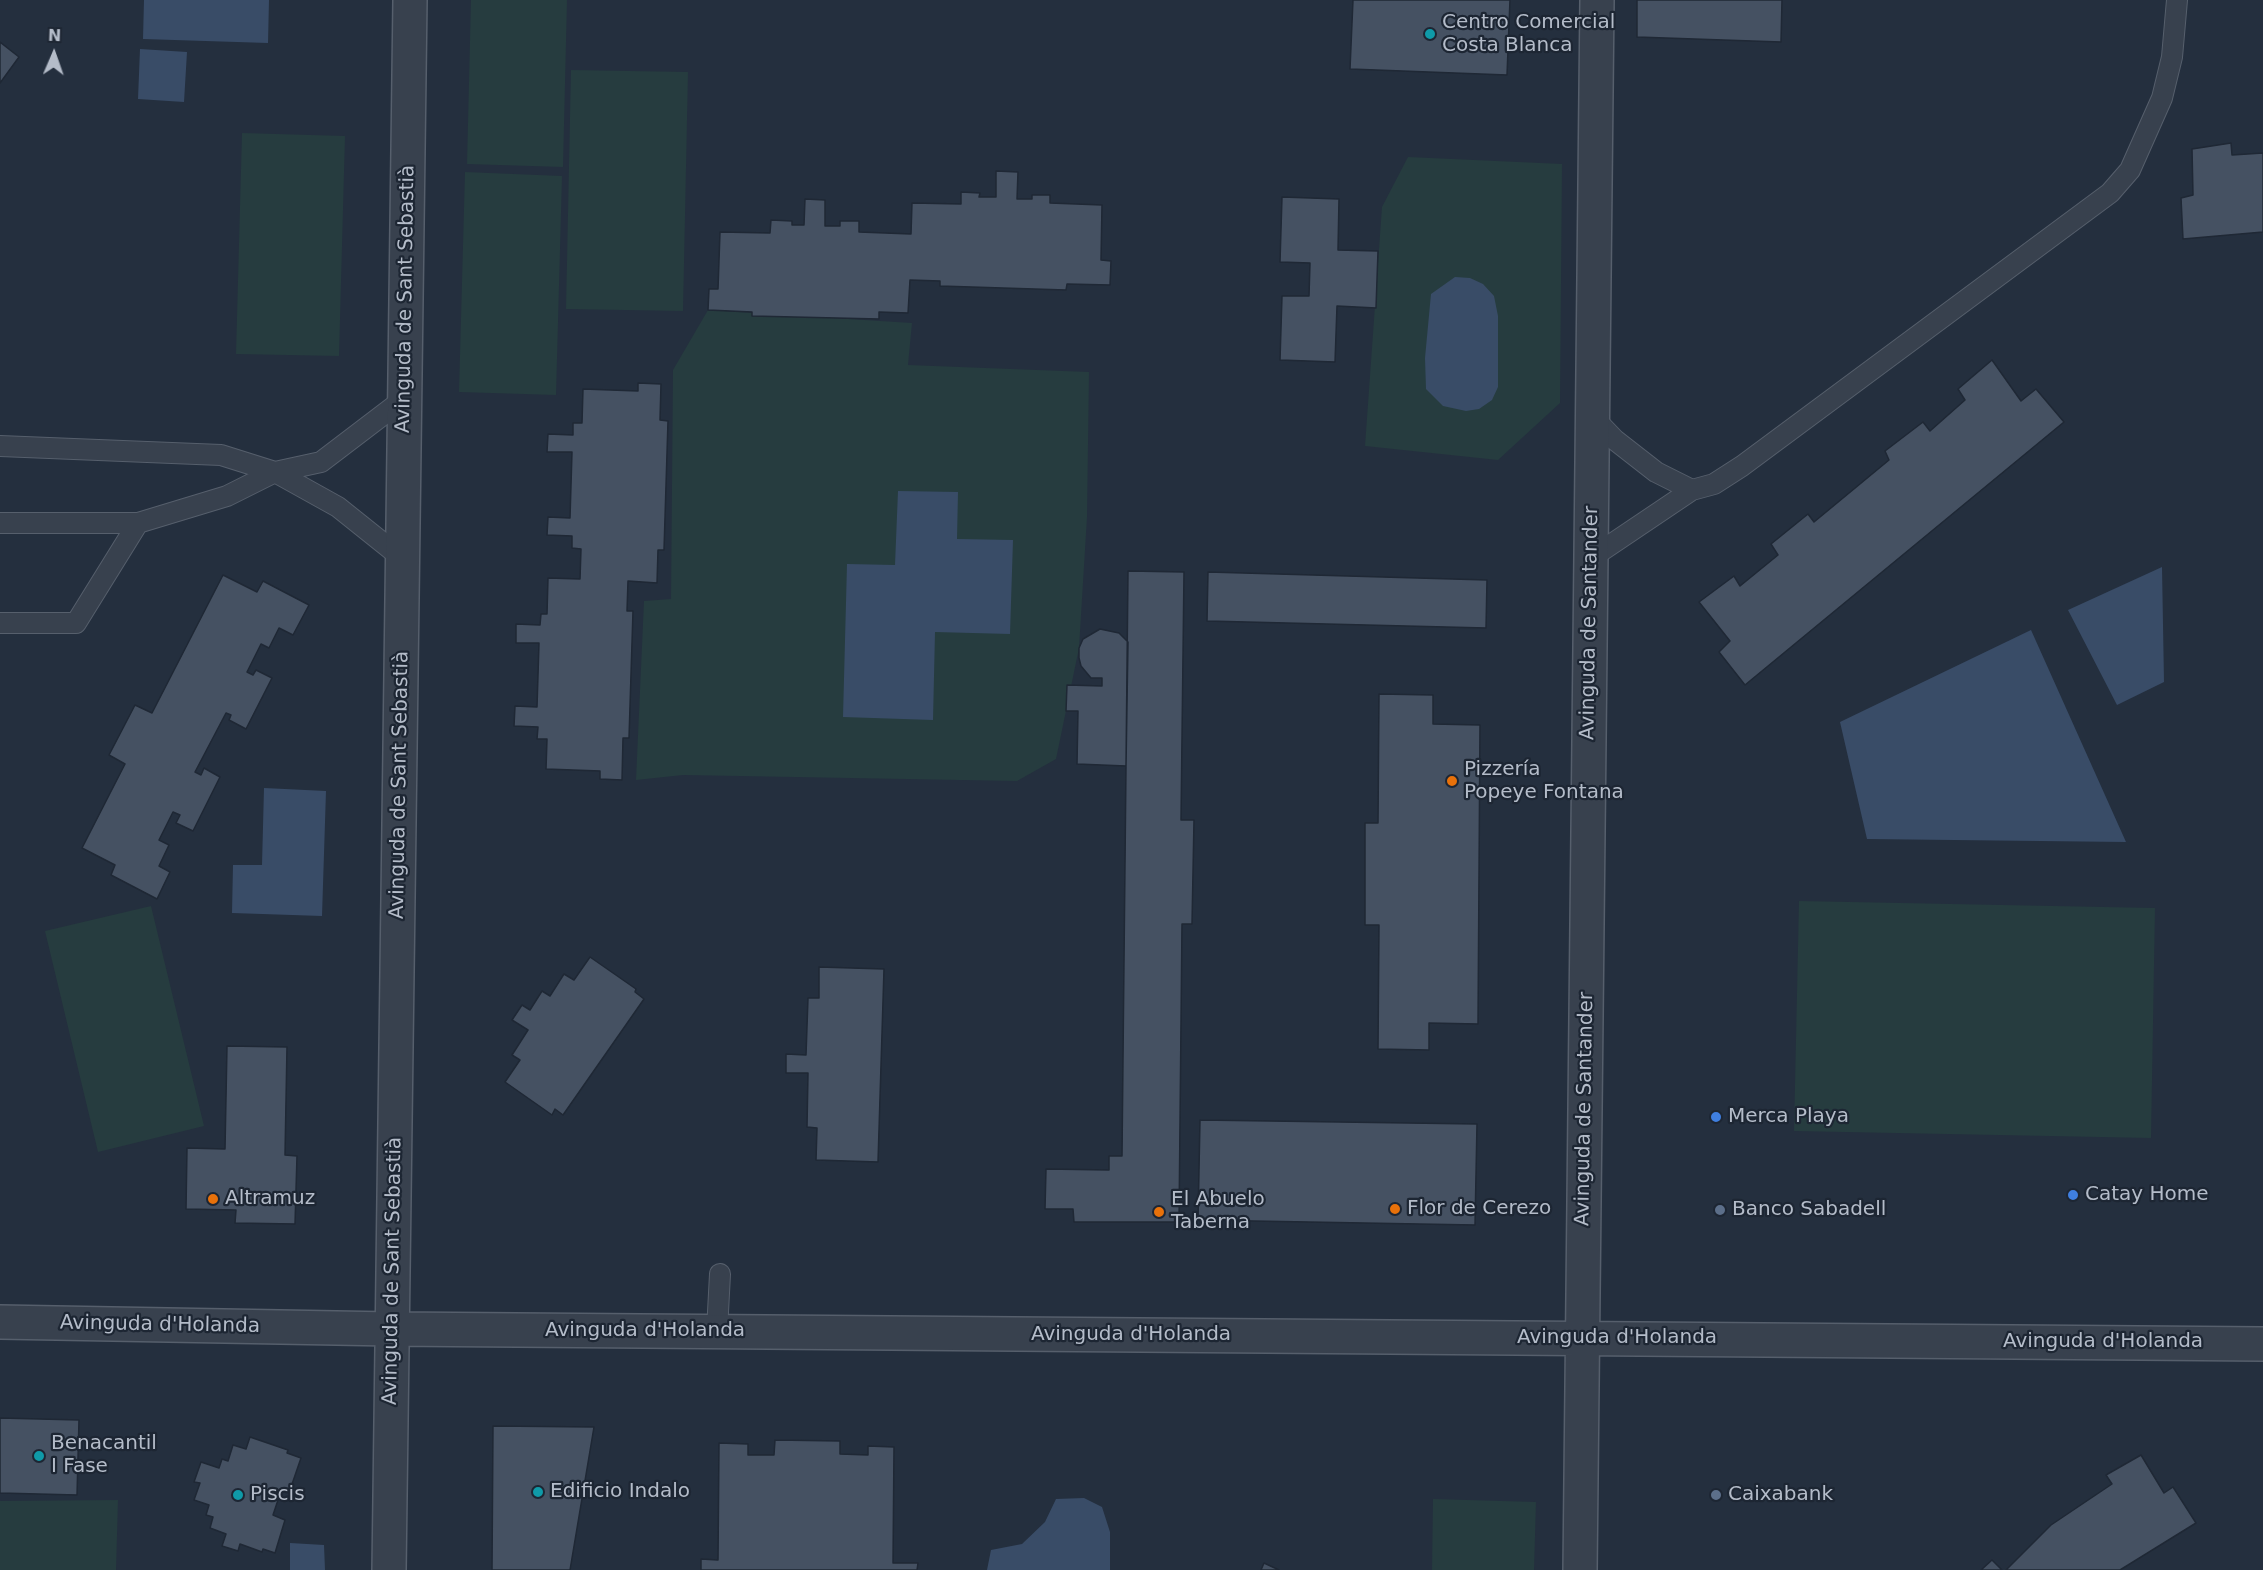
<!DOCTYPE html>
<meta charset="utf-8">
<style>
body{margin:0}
#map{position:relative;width:2263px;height:1570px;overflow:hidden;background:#242f3e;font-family:"DejaVu Sans",sans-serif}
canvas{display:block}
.north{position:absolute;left:24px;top:24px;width:60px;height:60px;-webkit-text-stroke:4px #1d2633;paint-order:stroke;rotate:2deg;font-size:16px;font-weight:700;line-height:24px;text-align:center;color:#b4bcc9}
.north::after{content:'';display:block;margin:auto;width:21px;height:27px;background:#b4bcc9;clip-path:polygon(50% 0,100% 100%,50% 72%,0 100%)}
</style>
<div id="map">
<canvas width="2263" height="1570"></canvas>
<div class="north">N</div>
</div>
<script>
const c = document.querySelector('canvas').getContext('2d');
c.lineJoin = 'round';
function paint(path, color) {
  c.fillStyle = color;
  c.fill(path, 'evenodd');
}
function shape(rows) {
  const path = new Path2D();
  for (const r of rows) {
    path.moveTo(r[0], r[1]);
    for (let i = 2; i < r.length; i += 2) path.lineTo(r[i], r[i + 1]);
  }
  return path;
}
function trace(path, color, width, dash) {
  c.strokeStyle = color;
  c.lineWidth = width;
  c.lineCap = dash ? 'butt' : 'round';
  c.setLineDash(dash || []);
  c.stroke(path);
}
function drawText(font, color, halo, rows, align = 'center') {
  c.font = font + ' "DejaVu Sans",sans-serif';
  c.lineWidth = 4.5;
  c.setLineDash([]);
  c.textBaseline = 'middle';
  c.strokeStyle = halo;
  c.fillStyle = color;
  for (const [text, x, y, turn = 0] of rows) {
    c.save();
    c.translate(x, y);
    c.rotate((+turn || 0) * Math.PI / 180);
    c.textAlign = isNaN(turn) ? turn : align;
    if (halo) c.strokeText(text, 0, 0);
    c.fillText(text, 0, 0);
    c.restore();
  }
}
paint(shape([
 [471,0,567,0,563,167,467,164],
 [571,70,688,72,683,311,566,309],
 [242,133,345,136,339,356,236,354],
 [1408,157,1562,164,1560,403,1498,460,1365,446,1382,207],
 [465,172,562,176,556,395,459,392],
 [708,310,912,323,908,365,1089,372,1087,517,1079,648,1056,759,1017,781,683,775,636,780,644,601,671,599,673,370],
 [1799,901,2155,908,2151,1138,1794,1131],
 [151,906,204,1126,98,1152,45,931],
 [1433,1499,1536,1502,1534,1570,1432,1570],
 [118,1500,116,1570,0,1570,0,1501]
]), '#263c3f');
paint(shape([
 [144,0,269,0,268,43,143,39],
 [140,49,187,52,184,102,138,99],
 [1455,277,1470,278,1483,284,1494,296,1498,316,1498,387,1492,400,1479,409,1466,411,1443,406,1426,389,1425,358,1431,294],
 [898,491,958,492,957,539,1013,540,1010,634,935,632,933,720,843,717,847,564,895,565],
 [2162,567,2164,682,2117,705,2068,610],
 [2031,630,2126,842,1867,839,1840,722],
 [264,788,326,791,322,916,232,913,233,865,262,865],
 [1084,1498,1102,1507,1110,1532,1110,1570,987,1570,991,1550,1022,1544,1045,1522,1056,1499],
 [290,1543,324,1545,325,1570,290,1570]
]), '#394c67');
const building = shape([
 [1353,0,1510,0,1507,75,1350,69,1353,0],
 [1637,0,1782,0,1781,42,1637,37,1637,0],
 [0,42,19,57,0,83,0,42],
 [2231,143,2232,155,2263,153,2263,232,2183,239,2181,198,2193,195,2192,149,2231,143],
 [996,171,1018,172,1017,199,1032,199,1032,195,1050,195,1050,203,1102,205,1101,260,1111,261,1110,285,1067,284,1066,290,940,286,940,281,910,280,908,313,879,312,879,319,752,316,752,312,708,310,709,289,718,289,720,232,770,233,771,220,792,221,792,225,804,225,805,199,825,200,825,226,840,226,840,221,859,221,859,232,911,234,912,203,961,204,961,192,980,193,979,197,996,197,996,171],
 [1282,197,1339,199,1338,250,1378,251,1376,308,1337,306,1335,362,1280,360,1282,296,1309,296,1310,263,1280,262,1282,197],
 [1992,360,2021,401,2036,389,2064,422,1745,685,1719,652,1730,641,1699,602,1734,576,1740,586,1778,555,1771,544,1808,514,1814,522,1889,460,1885,451,1923,422,1930,431,1965,400,1958,389,1992,360],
 [638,383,661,384,660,420,668,421,664,550,658,550,657,583,628,581,627,611,633,611,629,738,623,738,622,780,600,779,600,771,546,769,547,739,537,739,538,727,514,726,515,706,537,707,539,643,516,643,516,624,540,625,541,614,547,614,548,578,580,579,581,549,572,548,572,536,547,535,548,517,570,518,572,452,547,452,548,434,573,435,573,423,582,423,583,389,638,391,638,383],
 [1128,571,1184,572,1181,820,1194,820,1192,924,1182,924,1179,1222,1074,1222,1073,1209,1045,1209,1046,1169,1109,1170,1109,1156,1122,1156,1128,571],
 [1208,572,1487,580,1486,628,1207,621,1208,572],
 [223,575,257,592,263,581,309,605,293,635,279,628,269,648,261,644,247,672,253,675,256,670,272,678,246,729,229,720,231,715,226,713,195,772,201,775,204,768,220,777,193,831,176,823,180,815,173,812,159,840,169,845,159,866,170,872,157,899,111,875,115,865,82,848,125,764,109,755,135,705,152,713,223,575],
 [1100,629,1119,633,1128,642,1126,766,1077,764,1078,711,1066,711,1067,685,1102,686,1102,678,1091,678,1081,666,1079,658,1079,648,1083,639,1100,629],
 [1379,694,1433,695,1433,724,1480,725,1478,1024,1429,1023,1429,1050,1378,1049,1379,925,1365,925,1365,823,1378,823,1379,694],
 [590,957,636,989,635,992,644,999,563,1115,555,1109,552,1115,505,1082,520,1060,512,1055,528,1030,512,1020,522,1005,530,1010,542,991,550,996,564,974,574,980,590,957],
 [819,967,884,969,878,1162,816,1160,817,1128,807,1127,808,1073,786,1073,786,1054,806,1055,808,998,819,998,819,967],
 [227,1046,287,1047,285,1155,297,1156,295,1224,235,1223,236,1210,186,1209,187,1148,225,1149,227,1046],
 [1200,1120,1477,1124,1475,1225,1198,1220,1200,1120],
 [0,1418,79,1420,77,1495,0,1493,0,1418],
 [493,1426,594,1427,570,1570,492,1570,493,1426],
 [250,1437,288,1450,287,1453,301,1458,290,1490,282,1488,273,1515,285,1520,275,1553,263,1549,262,1552,240,1544,238,1551,222,1546,226,1534,210,1528,213,1517,206,1515,209,1505,194,1500,200,1483,194,1482,201,1462,219,1468,222,1459,228,1461,233,1445,246,1449,250,1437],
 [775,1440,840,1441,840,1454,868,1455,868,1446,894,1447,893,1563,918,1563,917,1570,701,1570,701,1559,718,1560,719,1443,748,1444,748,1455,774,1455,775,1440],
 [2141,1455,2164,1493,2173,1487,2196,1523,2120,1570,2006,1570,2051,1525,2112,1484,2106,1475,2141,1455],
 [1992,1560,2002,1570,1981,1570,1992,1560],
 [1264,1563,1279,1570,1261,1570,1264,1563]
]);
paint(building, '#455162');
trace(building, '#1f2835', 1.5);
const lane = shape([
 [1592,416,1615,440,1656,472,1692,490,1714,484,1742,466,2110,193,2130,170,2162,98,2172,57,2177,0],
 [0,446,221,455,275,472,338,507,403,559],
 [0,523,138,523,76,623,0,623],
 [138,523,227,496,275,472,321,462,405,398],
 [1591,558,1692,490],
 [717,1331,720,1274]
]);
const street = shape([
 [0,1322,392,1329,2263,1344],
 [389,1570,410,0],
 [1580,1570,1597,0]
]);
trace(lane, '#565f6c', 22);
trace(street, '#565f6c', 36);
trace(lane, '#38414e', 20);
trace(street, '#38414e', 33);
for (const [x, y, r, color] of [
 [1430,34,6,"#0f9aa8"],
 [1452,781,6,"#e8710a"],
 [1716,1117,6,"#3f7fe0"],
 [2073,1195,6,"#3f7fe0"],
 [213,1199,6,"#e8710a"],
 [1395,1209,6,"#e8710a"],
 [1720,1210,6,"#5c6f8a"],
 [1159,1212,6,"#e8710a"],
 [39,1456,6,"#0f9aa8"],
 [538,1492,6,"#0f9aa8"],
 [238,1495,6,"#0f9aa8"],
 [1716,1495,6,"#5c6f8a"]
]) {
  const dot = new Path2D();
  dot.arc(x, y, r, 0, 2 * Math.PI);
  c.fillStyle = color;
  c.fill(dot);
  trace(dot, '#1d2633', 2);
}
drawText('20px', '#b4bcc9', '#1d2633', [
 ["Centro Comercial",1442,23],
 ["Costa Blanca",1442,46],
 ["Pizzería",1464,770],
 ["Popeye Fontana",1464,793],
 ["Merca Playa",1728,1117],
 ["Catay Home",2085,1195],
 ["Altramuz",225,1199],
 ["El Abuelo",1171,1200],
 ["Taberna",1171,1223],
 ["Flor de Cerezo",1407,1209],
 ["Banco Sabadell",1732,1210],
 ["Benacantil",51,1444],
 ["I Fase",51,1467],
 ["Edificio Indalo",550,1492],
 ["Piscis",250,1495],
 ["Caixabank",1728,1495]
], 'left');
drawText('20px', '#b4bcc9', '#1d2633', [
 ["Avinguda de Sant Sebastià",406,299,-89],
 ["Avinguda de Santander",1590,623,-89],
 ["Avinguda de Sant Sebastià",400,785,-89],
 ["Avinguda de Santander",1585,1109,-89],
 ["Avinguda de Sant Sebastià",393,1271,-89],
 ["Avinguda d'Holanda",160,1325,1],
 ["Avinguda d'Holanda",645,1331],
 ["Avinguda d'Holanda",1131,1335],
 ["Avinguda d'Holanda",1617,1338],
 ["Avinguda d'Holanda",2103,1342]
]);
</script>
